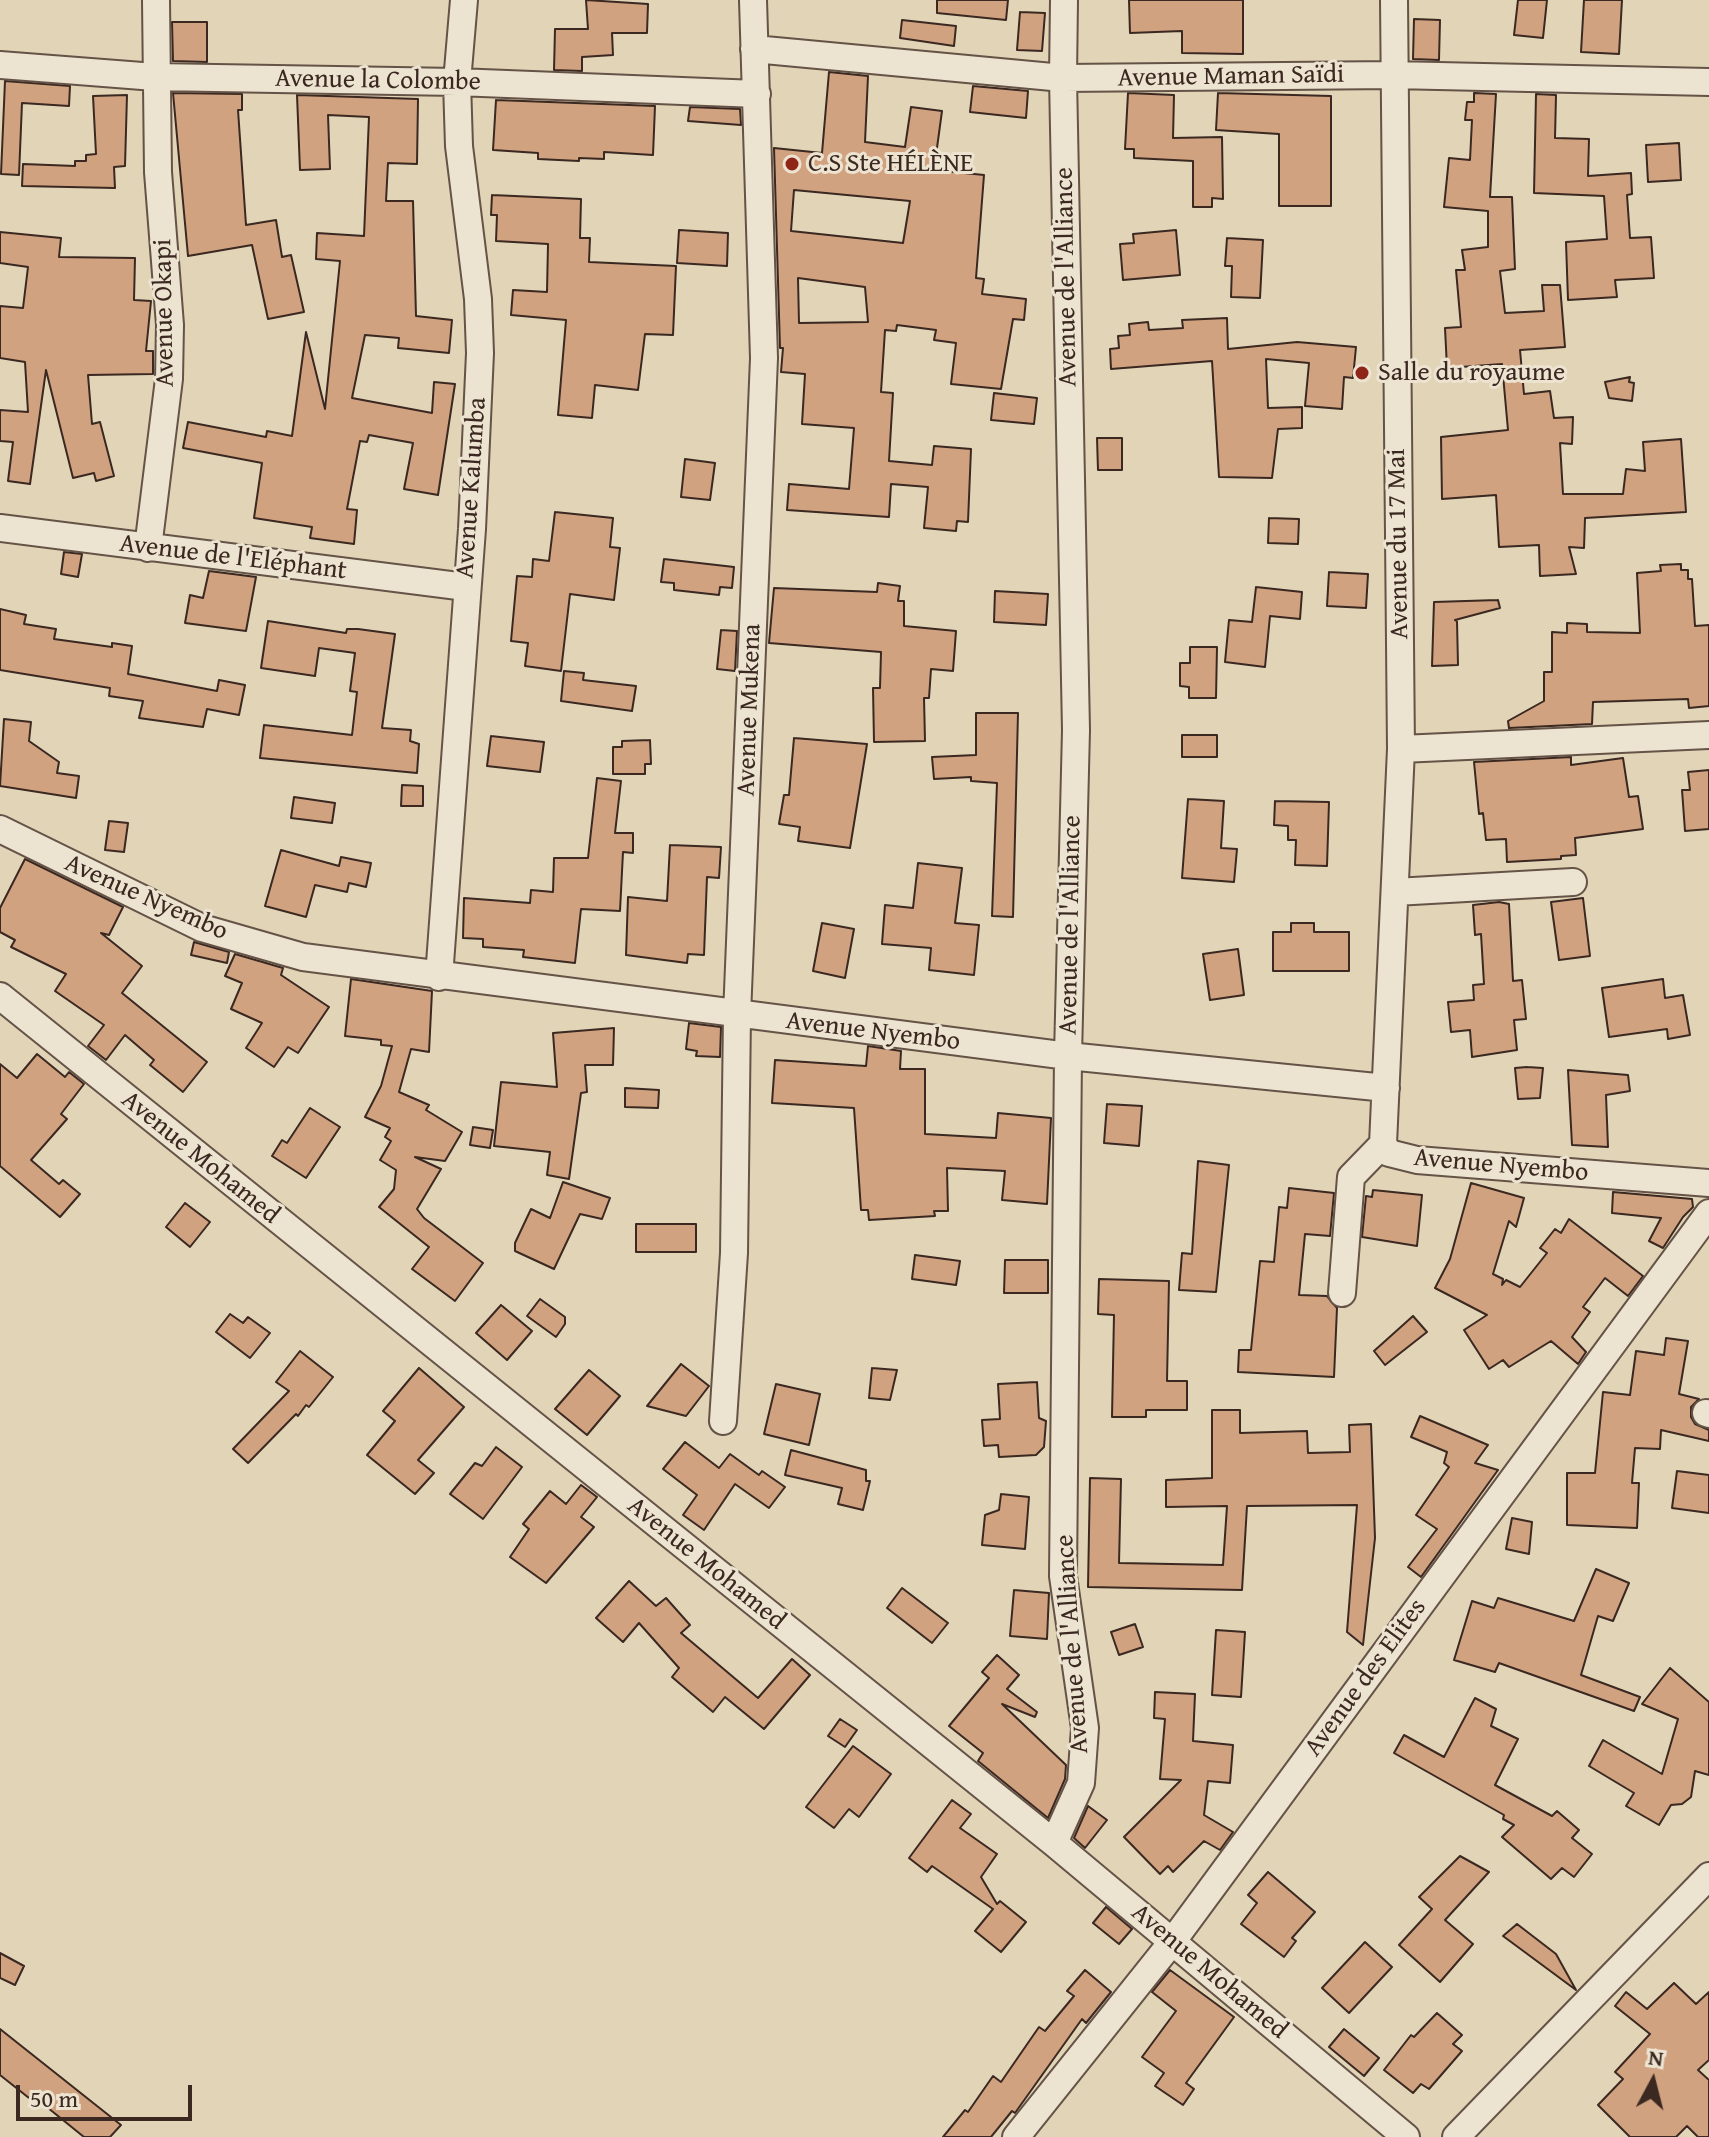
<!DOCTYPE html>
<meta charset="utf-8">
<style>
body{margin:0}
#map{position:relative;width:1709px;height:2137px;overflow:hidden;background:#e2d4b7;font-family:"Gentium Book Plus",serif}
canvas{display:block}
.north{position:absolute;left:1613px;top:2041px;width:80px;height:80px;-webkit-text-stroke:6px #ece3d0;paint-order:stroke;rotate:7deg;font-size:22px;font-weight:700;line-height:32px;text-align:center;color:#3a2821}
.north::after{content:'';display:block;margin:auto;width:28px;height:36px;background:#3a2821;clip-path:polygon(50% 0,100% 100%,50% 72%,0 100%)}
.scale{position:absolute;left:16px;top:2085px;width:176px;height:36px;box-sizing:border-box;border:4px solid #3a2821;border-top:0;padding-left:10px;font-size:24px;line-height:28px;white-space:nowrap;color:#3a2821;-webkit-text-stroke:6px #ece3d0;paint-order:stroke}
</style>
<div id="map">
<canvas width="1709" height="2137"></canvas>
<div class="north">N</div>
<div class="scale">50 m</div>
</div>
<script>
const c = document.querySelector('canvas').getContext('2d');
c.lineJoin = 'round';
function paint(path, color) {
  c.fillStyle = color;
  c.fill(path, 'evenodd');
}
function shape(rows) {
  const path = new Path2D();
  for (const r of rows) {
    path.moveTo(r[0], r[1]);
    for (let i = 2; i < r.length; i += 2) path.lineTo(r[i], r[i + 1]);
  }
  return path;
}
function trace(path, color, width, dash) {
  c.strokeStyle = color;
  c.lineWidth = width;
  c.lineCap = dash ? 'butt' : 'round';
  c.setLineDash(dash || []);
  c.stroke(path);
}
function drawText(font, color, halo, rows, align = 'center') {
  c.font = font + ' "Gentium Book Plus",serif';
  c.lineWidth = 6;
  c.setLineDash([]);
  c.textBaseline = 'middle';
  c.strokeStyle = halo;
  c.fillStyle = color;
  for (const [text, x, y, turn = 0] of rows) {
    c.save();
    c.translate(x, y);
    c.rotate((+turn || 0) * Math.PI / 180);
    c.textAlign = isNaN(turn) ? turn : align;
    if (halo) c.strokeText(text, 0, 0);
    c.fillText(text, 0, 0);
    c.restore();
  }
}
const building = shape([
 [586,0,648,4,647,33,612,33,613,55,582,57,582,71,554,70,555,29,588,29,586,0],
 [937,0,1008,0,1006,20,937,13,937,0],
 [1129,0,1243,0,1243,54,1182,53,1182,31,1130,33,1129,0],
 [1518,0,1547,0,1543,38,1514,35,1518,0],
 [1584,0,1622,0,1619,54,1581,52,1584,0],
 [1020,12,1045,13,1042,51,1017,50,1020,12],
 [1414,19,1440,20,1439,60,1413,59,1414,19],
 [902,20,956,26,954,46,900,38,902,20],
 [172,22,207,22,207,62,173,61,172,22],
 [829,72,868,76,865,142,905,147,911,107,942,111,934,170,984,175,976,278,984,279,982,294,1026,299,1024,320,1013,319,1001,389,951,384,956,343,934,340,936,330,897,325,896,331,885,330,881,392,893,393,889,461,932,465,934,446,971,449,968,522,957,521,956,531,924,528,928,487,891,484,889,517,787,510,789,484,849,489,854,428,802,424,805,374,781,372,783,348,780,348,774,148,822,153,829,72],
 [794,190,910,201,903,243,791,231,794,190],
 [798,278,865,287,868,322,799,323,798,278],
 [5,81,70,86,69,106,22,103,19,175,1,174,5,81],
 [973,86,1028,91,1026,118,970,112,973,86],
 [173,93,242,94,242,110,238,110,246,225,276,220,282,257,291,255,304,312,268,319,252,245,188,256,173,93],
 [1128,93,1174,95,1173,138,1222,137,1223,199,1212,198,1212,207,1193,207,1193,161,1134,158,1134,149,1125,149,1128,93],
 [1218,93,1331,96,1331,206,1279,206,1279,134,1216,130,1218,93],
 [1474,93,1496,94,1490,197,1512,197,1515,269,1500,271,1505,313,1544,311,1542,285,1560,285,1565,347,1520,350,1524,394,1550,391,1554,418,1573,417,1572,444,1560,443,1563,494,1623,494,1626,469,1645,471,1643,442,1681,439,1686,512,1585,518,1584,548,1569,547,1576,574,1540,576,1539,545,1499,547,1496,495,1442,499,1441,437,1508,430,1502,364,1447,368,1445,328,1461,327,1456,270,1465,270,1462,250,1488,247,1488,211,1444,207,1449,158,1470,160,1472,120,1465,120,1467,102,1474,102,1474,93],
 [1536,94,1556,95,1555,138,1589,139,1588,176,1631,173,1632,194,1627,195,1630,238,1651,237,1654,278,1615,280,1617,297,1568,300,1566,242,1607,239,1604,196,1534,193,1536,94],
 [127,95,125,166,114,167,115,188,22,186,23,164,75,166,75,161,86,161,86,155,96,154,93,96,127,95],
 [297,95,418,99,417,164,388,163,386,201,413,201,416,316,452,320,449,353,398,348,399,338,365,335,352,398,432,413,434,382,455,384,438,495,404,489,413,443,369,435,367,442,360,441,347,509,357,510,354,544,310,538,312,527,254,518,262,463,183,448,188,422,266,437,267,431,292,436,306,332,325,409,340,261,316,259,317,233,364,236,369,117,328,115,330,169,300,170,297,95],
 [496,100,655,106,653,155,604,152,604,159,579,158,579,161,538,159,538,153,493,150,496,100],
 [690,107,740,109,741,125,688,121,690,107],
 [1679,143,1681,180,1648,182,1646,145,1679,143],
 [492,195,581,199,580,238,590,238,589,262,676,266,673,335,645,334,638,390,595,385,592,418,558,415,566,320,511,315,513,290,547,292,548,244,496,241,497,215,491,215,492,195],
 [679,230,728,233,727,266,677,263,679,230],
 [1176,230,1180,275,1123,280,1120,244,1134,243,1133,234,1176,230],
 [0,232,61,238,59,257,135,258,134,300,151,301,146,351,153,351,153,374,88,375,92,424,100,422,114,476,96,481,94,473,73,478,46,370,30,484,8,481,13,442,0,441,0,410,28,412,25,362,0,358,0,306,23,308,28,267,0,263,0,232],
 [1227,238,1263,240,1260,298,1231,297,1232,266,1225,266,1227,238],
 [1227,318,1228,349,1297,342,1356,347,1353,378,1344,377,1342,409,1305,406,1309,363,1266,359,1268,408,1302,407,1302,428,1278,429,1272,478,1219,477,1212,361,1111,369,1110,349,1119,348,1118,336,1130,335,1129,324,1148,322,1149,330,1183,328,1182,320,1227,318],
 [1630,377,1629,382,1634,383,1632,401,1609,398,1605,382,1630,377],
 [994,393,1037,398,1034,424,991,420,994,393],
 [1097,438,1122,438,1122,470,1098,470,1097,438],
 [685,459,715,463,710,500,681,497,685,459],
 [555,512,613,518,610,547,620,548,614,600,570,594,561,671,525,666,528,643,511,641,517,576,532,577,533,559,549,561,555,512],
 [1269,518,1299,519,1298,544,1268,543,1269,518],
 [64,552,82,554,78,577,61,574,64,552],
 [664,559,734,567,732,588,720,587,719,595,674,590,674,583,661,582,664,559],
 [1681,564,1681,570,1688,570,1688,579,1692,579,1695,626,1709,625,1709,706,1689,708,1688,699,1593,702,1592,724,1509,728,1508,721,1544,701,1544,672,1552,672,1552,632,1567,633,1567,623,1587,624,1587,632,1640,633,1637,573,1661,571,1660,565,1681,564],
 [209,571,256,577,246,631,185,623,190,595,203,598,209,571],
 [1329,572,1368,574,1366,608,1327,606,1329,572],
 [878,583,900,586,898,601,904,601,904,626,956,631,953,671,931,669,929,698,924,698,925,741,874,742,873,688,880,688,881,652,769,643,774,588,877,592,878,583],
 [1256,587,1302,592,1300,619,1270,616,1265,667,1225,662,1229,620,1252,622,1256,587],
 [995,591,1048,594,1046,625,994,622,995,591],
 [1498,600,1500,608,1455,620,1457,621,1458,665,1432,666,1434,602,1498,600],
 [0,609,26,615,24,624,56,629,54,639,112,647,112,643,132,646,128,674,217,691,219,680,245,685,239,715,207,709,203,727,139,718,143,701,109,696,110,688,0,670,0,609],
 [268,621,346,633,347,629,358,629,395,634,382,728,411,730,410,741,419,744,417,773,260,758,264,725,352,735,357,692,350,691,355,653,319,648,315,676,261,668,268,621],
 [721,630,737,631,735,671,717,669,721,630],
 [1190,647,1217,647,1216,698,1189,698,1189,687,1180,686,1180,663,1190,663,1190,647],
 [564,671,584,673,583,680,636,686,632,711,561,701,564,671],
 [976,713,1018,713,1013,917,992,916,997,783,971,781,971,777,934,779,932,757,976,755,976,713],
 [4,719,31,722,29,741,59,762,57,773,79,776,76,798,0,786,4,719],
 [1182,735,1217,735,1217,757,1182,757,1182,735],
 [491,736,544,742,540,772,487,766,491,736],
 [794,738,867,744,850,848,798,841,800,827,779,824,784,795,789,795,794,738],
 [650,740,651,764,645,764,645,774,613,774,613,747,622,747,622,741,650,740],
 [1571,757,1571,765,1623,758,1629,797,1638,796,1643,829,1575,838,1576,855,1561,856,1561,859,1507,862,1506,839,1486,840,1483,813,1479,814,1474,762,1571,757],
 [1709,770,1709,829,1685,831,1682,790,1690,790,1688,772,1709,770],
 [597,778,621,781,615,833,633,833,633,853,623,852,620,911,581,909,575,963,523,957,524,950,483,947,483,939,463,938,464,898,530,903,531,890,553,892,554,858,588,858,597,778],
 [402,785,423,786,423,806,401,806,402,785],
 [294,797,335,803,332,823,291,818,294,797],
 [1188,799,1224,801,1221,848,1237,849,1234,882,1182,878,1188,799],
 [1275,801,1329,802,1327,866,1295,865,1296,840,1288,840,1288,826,1274,825,1275,801],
 [109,821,128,823,124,852,105,850,109,821],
 [670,845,721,847,719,878,707,877,704,955,688,954,687,963,626,955,628,897,667,901,670,845],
 [281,850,339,866,341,857,371,863,366,887,349,883,347,892,315,885,306,917,265,906,281,850],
 [25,859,123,907,109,935,101,933,142,966,122,993,207,1062,183,1092,150,1065,154,1060,125,1035,106,1060,88,1046,104,1025,55,991,66,974,11,947,15,940,0,932,0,908,25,859],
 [918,863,962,868,955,923,979,925,974,975,929,970,931,948,882,944,885,905,913,908,918,863],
 [1583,898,1590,956,1559,960,1551,902,1583,898],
 [1499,902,1509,904,1513,981,1522,980,1526,1019,1514,1020,1517,1050,1472,1057,1470,1030,1451,1032,1448,1002,1474,1000,1473,985,1484,984,1481,934,1475,935,1473,905,1499,902],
 [822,923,854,929,845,978,813,971,822,923],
 [1291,923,1314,923,1314,932,1349,932,1349,971,1273,971,1273,932,1291,932,1291,923],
 [194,942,229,952,227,963,191,955,194,942],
 [1238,949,1244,995,1210,1000,1203,954,1238,949],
 [235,954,283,968,281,975,329,1007,298,1053,288,1047,274,1067,246,1048,262,1023,231,1009,242,983,225,976,235,954],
 [351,979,432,991,429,1052,411,1049,399,1092,429,1105,426,1110,462,1132,445,1161,415,1157,441,1169,417,1209,424,1218,483,1263,455,1301,412,1269,429,1247,379,1207,394,1189,396,1170,380,1160,391,1141,385,1137,390,1128,365,1117,381,1086,392,1046,381,1045,381,1040,345,1036,351,979],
 [1663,979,1665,998,1683,995,1690,1035,1668,1039,1667,1029,1609,1037,1602,988,1663,979],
 [689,1023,721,1027,720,1057,696,1056,697,1051,686,1049,689,1023],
 [614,1028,613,1065,585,1065,587,1092,581,1093,569,1179,547,1175,550,1152,494,1146,501,1082,557,1087,553,1033,614,1028],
 [868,1046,901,1051,900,1069,925,1069,925,1134,996,1138,998,1113,1051,1118,1047,1204,1002,1200,1005,1171,947,1168,948,1211,934,1211,935,1216,869,1220,868,1210,861,1210,854,1108,772,1103,775,1060,866,1066,868,1046],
 [37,1054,65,1077,69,1072,84,1084,61,1114,67,1119,31,1160,59,1184,63,1180,80,1194,60,1217,0,1166,0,1064,17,1078,37,1054],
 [1527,1067,1543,1068,1540,1098,1518,1099,1515,1068,1527,1067],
 [1568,1070,1628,1075,1630,1091,1606,1095,1608,1147,1572,1145,1568,1070],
 [625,1088,659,1090,658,1108,625,1107,625,1088],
 [1107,1104,1142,1106,1139,1146,1104,1143,1107,1104],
 [310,1108,340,1127,306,1178,272,1156,282,1140,287,1143,310,1108],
 [473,1127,493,1130,490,1148,470,1145,473,1127],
 [1198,1161,1229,1165,1216,1292,1179,1290,1182,1253,1192,1254,1198,1161],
 [563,1182,610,1198,602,1219,580,1214,554,1269,515,1251,515,1243,531,1209,550,1218,563,1182],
 [1471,1183,1524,1198,1516,1227,1509,1221,1493,1274,1503,1279,1502,1285,1506,1280,1520,1287,1547,1253,1540,1248,1555,1229,1561,1233,1569,1219,1643,1276,1628,1296,1605,1278,1583,1307,1590,1312,1572,1337,1586,1352,1578,1364,1551,1341,1509,1367,1503,1360,1489,1369,1464,1330,1487,1315,1435,1288,1450,1259,1471,1183],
 [1289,1188,1334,1193,1330,1236,1305,1234,1299,1295,1327,1296,1337,1308,1334,1377,1238,1372,1239,1350,1251,1350,1260,1261,1274,1262,1279,1207,1287,1208,1289,1188],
 [1373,1190,1422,1195,1417,1246,1362,1237,1366,1196,1372,1197,1373,1190],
 [1613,1192,1692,1199,1693,1207,1683,1217,1663,1248,1649,1241,1661,1218,1612,1213,1613,1192],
 [185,1203,210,1222,190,1247,166,1227,185,1203],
 [636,1224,696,1224,696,1252,636,1252,636,1224],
 [915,1255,960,1261,956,1285,912,1279,915,1255],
 [1005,1260,1048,1260,1048,1293,1004,1293,1005,1260],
 [1099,1279,1169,1281,1167,1381,1187,1381,1187,1410,1146,1410,1146,1417,1112,1417,1114,1315,1098,1314,1099,1279],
 [540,1299,565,1317,565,1324,556,1337,527,1316,540,1299],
 [501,1305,532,1331,507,1360,476,1333,501,1305],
 [230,1314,243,1323,248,1317,270,1333,250,1358,216,1332,230,1314],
 [1413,1316,1427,1332,1385,1365,1374,1351,1413,1316],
 [1666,1338,1688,1341,1679,1394,1699,1399,1691,1407,1691,1417,1695,1424,1709,1430,1709,1441,1661,1430,1660,1449,1635,1448,1632,1483,1639,1483,1637,1528,1567,1525,1567,1473,1595,1473,1603,1392,1630,1395,1636,1351,1664,1355,1666,1338],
 [300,1351,333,1377,309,1407,306,1405,298,1416,296,1414,248,1463,233,1449,289,1391,276,1382,300,1351],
 [681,1364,709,1386,686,1416,647,1406,681,1364],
 [419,1368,464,1407,418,1460,434,1473,415,1494,367,1455,395,1421,383,1411,419,1368],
 [872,1368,897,1370,890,1400,869,1398,872,1368],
 [589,1370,620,1396,587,1435,555,1409,589,1370],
 [1037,1382,1039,1418,1046,1421,1044,1447,1036,1455,999,1457,998,1445,984,1446,982,1420,1000,1419,998,1384,1037,1382],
 [776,1384,820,1394,809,1445,764,1434,776,1384],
 [1212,1410,1240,1410,1240,1433,1307,1431,1308,1453,1350,1452,1349,1425,1371,1424,1375,1538,1363,1645,1347,1632,1357,1505,1247,1506,1242,1590,1088,1587,1090,1478,1121,1479,1119,1563,1223,1565,1227,1506,1166,1507,1166,1480,1212,1478,1212,1410],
 [1420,1416,1488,1445,1475,1463,1498,1470,1421,1577,1408,1567,1437,1529,1416,1515,1449,1467,1444,1463,1447,1452,1411,1437,1420,1416],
 [685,1442,719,1468,730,1454,759,1475,762,1471,785,1487,769,1508,735,1484,704,1530,683,1515,697,1495,663,1469,685,1442],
 [496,1447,522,1467,483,1519,450,1494,475,1463,482,1466,496,1447],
 [791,1450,866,1470,866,1481,870,1481,863,1510,838,1504,842,1488,785,1475,791,1450],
 [1677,1471,1709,1475,1709,1513,1672,1508,1677,1471],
 [581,1485,597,1497,581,1517,594,1527,546,1583,510,1557,529,1529,523,1524,550,1491,566,1504,581,1485],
 [1001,1494,1029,1497,1025,1549,982,1545,985,1515,999,1510,1001,1494],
 [1512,1518,1532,1522,1529,1554,1506,1549,1512,1518],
 [1596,1569,1629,1583,1613,1621,1598,1616,1581,1675,1640,1697,1634,1711,1499,1663,1495,1672,1454,1660,1472,1601,1494,1608,1498,1598,1574,1621,1596,1569],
 [629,1581,656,1606,666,1598,690,1625,681,1633,758,1698,792,1659,810,1675,764,1729,725,1697,713,1712,672,1677,679,1668,639,1623,623,1642,596,1618,629,1581],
 [902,1588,948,1623,932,1643,887,1608,902,1588],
 [1014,1590,1049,1593,1047,1639,1010,1636,1014,1590],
 [1135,1624,1143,1647,1119,1655,1111,1632,1135,1624],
 [1216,1630,1245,1632,1241,1697,1212,1695,1216,1630],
 [997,1655,1019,1675,1007,1689,1037,1712,1035,1717,1002,1704,1066,1765,1065,1779,1048,1818,978,1761,983,1753,949,1726,989,1678,982,1672,997,1655],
 [1670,1668,1709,1702,1709,1775,1695,1771,1691,1797,1682,1804,1671,1805,1659,1825,1626,1806,1634,1793,1589,1766,1603,1740,1662,1774,1678,1719,1642,1704,1670,1668],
 [1155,1692,1195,1694,1193,1741,1233,1745,1230,1783,1208,1781,1204,1815,1233,1832,1220,1850,1204,1841,1173,1872,1168,1866,1160,1874,1124,1837,1181,1780,1160,1779,1165,1719,1154,1718,1155,1692],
 [1475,1698,1496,1709,1491,1726,1518,1739,1495,1785,1552,1816,1557,1811,1579,1830,1572,1838,1592,1854,1574,1877,1562,1868,1551,1879,1502,1837,1514,1825,1503,1819,1504,1815,1394,1753,1404,1735,1444,1757,1475,1698],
 [840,1719,857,1730,845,1747,828,1736,840,1719],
 [853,1746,891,1774,859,1817,849,1809,834,1828,806,1807,853,1746],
 [952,1800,971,1814,960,1828,997,1854,981,1877,997,1904,1000,1901,1026,1922,1001,1952,975,1931,993,1909,932,1866,927,1872,909,1858,952,1800],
 [1088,1806,1107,1820,1085,1848,1074,1838,1088,1806],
 [1460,1856,1489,1872,1445,1920,1473,1944,1440,1982,1399,1945,1432,1909,1419,1897,1460,1856],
 [1268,1872,1315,1912,1292,1938,1296,1941,1284,1957,1241,1924,1257,1903,1248,1895,1268,1872],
 [1106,1907,1132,1929,1119,1944,1093,1923,1106,1907],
 [1517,1924,1556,1954,1576,1990,1503,1936,1517,1924],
 [1365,1942,1392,1967,1349,2013,1322,1988,1365,1942],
 [0,1953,24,1966,15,1985,0,1978,0,1953],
 [1085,1970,1111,1992,1086,2023,1082,2019,1015,2113,1012,2111,991,2137,943,2137,965,2110,968,2112,993,2076,1001,2082,1039,2027,1045,2031,1074,1996,1067,1991,1085,1970],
 [1170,1970,1234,2017,1186,2083,1194,2089,1183,2105,1155,2086,1164,2073,1142,2057,1176,2011,1152,1992,1170,1970],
 [1674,1983,1696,2004,1709,1992,1709,2060,1698,2070,1709,2080,1709,2137,1698,2137,1687,2126,1676,2137,1630,2137,1598,2105,1623,2079,1615,2072,1650,2034,1615,2006,1626,1992,1647,2009,1674,1983],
 [1437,2013,1462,2035,1453,2044,1462,2051,1429,2089,1421,2084,1413,2093,1384,2070,1411,2035,1414,2037,1437,2013],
 [0,2029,121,2125,110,2137,84,2137,32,2095,29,2098,0,2075,0,2029],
 [1344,2029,1379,2058,1364,2076,1329,2047,1344,2029]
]);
paint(building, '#d1a280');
trace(building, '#3a2821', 2);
const minor = shape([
 [1394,0,1401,749,1383,1144,1389,1153,1417,1160,1709,1183],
 [754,49,1063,78,1393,75,1709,82],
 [0,65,155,77,457,82,757,94],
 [0,528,466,587],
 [148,548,169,379,170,325,158,172,156,0],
 [1401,749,1709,735],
 [0,829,202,928,303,957,1068,1056,1386,1088],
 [1395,892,1573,882],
 [439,977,472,529,480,353,478,299,459,146,457,82,464,0],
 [0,996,1054,1843,1406,2137],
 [1342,1293,1351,1177,1383,1144],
 [1706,1413,1709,1414],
 [723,1421,734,1253,737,1015,764,358,753,0],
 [1054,1843,1081,1783,1085,1728,1063,1576,1068,1056,1076,730,1063,78,1064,0],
 [1016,2137,1172,1942,1709,1213],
 [1456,2137,1709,1876]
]);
trace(minor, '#645346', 30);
trace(minor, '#ece3d0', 26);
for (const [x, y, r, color] of [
 [792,164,8,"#8f2418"],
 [1362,373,8,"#8f2418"]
]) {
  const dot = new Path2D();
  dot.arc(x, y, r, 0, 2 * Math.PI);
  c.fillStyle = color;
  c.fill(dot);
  trace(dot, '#ece3d0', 3);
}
drawText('26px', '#3a2821', '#ece3d0', [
 ["Avenue Maman Saïdi",1231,77,-1],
 ["Avenue la Colombe",378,81,1],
 ["Avenue de l'Alliance",1067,277,-91],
 ["Avenue Okapi",165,313,-91],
 ["Avenue Kalumba",472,488,-86],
 ["Avenue du 17 Mai",1399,544,-91],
 ["Avenue de l'Eléphant",233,558,7],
 ["Avenue Mukena",750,710,-88],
 ["Avenue Nyembo",146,898,24],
 ["Avenue de l'Alliance",1071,925,-89],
 ["Avenue Nyembo",873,1032,7],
 ["Avenue Mohamed",200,1158,39],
 ["Avenue Nyembo",1501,1166,5],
 ["Avenue Mohamed",706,1564,39],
 ["Avenue de l'Alliance",1073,1644,-94],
 ["Avenue des Elites",1366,1678,-54],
 ["Avenue Mohamed",1209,1972,40]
]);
drawText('26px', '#3a2821', '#ece3d0', [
 ["C.S Ste HÉLÈNE",808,164],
 ["Salle du royaume",1378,373]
], 'left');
</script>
